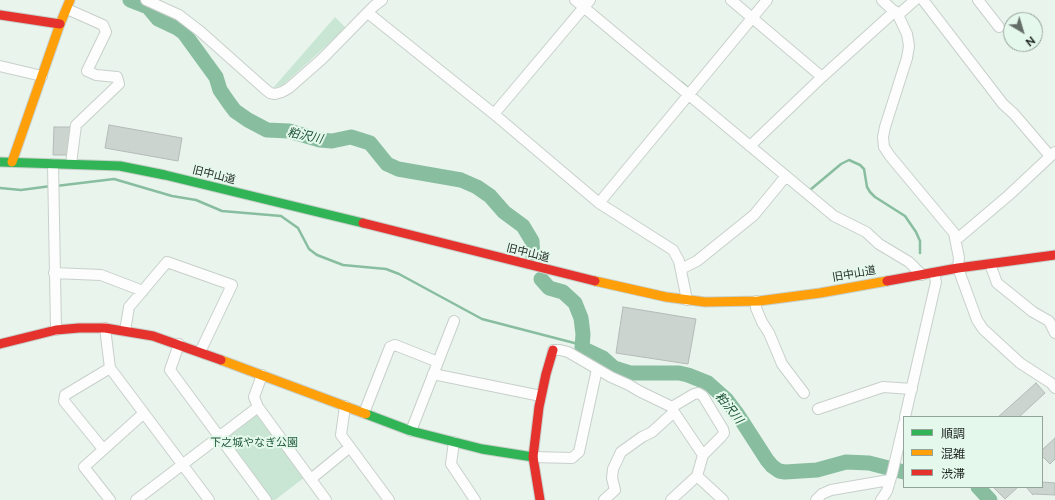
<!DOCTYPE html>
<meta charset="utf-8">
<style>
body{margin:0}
#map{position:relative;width:1055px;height:500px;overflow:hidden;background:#e9f4ed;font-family:Raleway,"Noto Sans JP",sans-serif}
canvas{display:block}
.legend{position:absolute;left:903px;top:416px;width:140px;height:72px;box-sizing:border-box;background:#e5f8ec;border:1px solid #95a49b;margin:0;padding:5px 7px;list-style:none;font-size:12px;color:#1e2521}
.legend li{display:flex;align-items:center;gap:8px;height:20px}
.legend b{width:20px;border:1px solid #95a49b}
.north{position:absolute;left:1003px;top:12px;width:40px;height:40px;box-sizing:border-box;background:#e5f8ec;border:1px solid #95a49b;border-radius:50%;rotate:142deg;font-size:11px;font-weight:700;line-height:16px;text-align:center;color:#1e2521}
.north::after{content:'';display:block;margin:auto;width:14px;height:18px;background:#656d68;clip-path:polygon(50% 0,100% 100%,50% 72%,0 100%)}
</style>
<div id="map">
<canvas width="1055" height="500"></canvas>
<ul class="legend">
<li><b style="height:5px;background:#30b455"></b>順調</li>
<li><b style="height:5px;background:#ff9f0a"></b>混雑</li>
<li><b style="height:5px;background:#e5322d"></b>渋滞</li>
</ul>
<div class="north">N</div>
</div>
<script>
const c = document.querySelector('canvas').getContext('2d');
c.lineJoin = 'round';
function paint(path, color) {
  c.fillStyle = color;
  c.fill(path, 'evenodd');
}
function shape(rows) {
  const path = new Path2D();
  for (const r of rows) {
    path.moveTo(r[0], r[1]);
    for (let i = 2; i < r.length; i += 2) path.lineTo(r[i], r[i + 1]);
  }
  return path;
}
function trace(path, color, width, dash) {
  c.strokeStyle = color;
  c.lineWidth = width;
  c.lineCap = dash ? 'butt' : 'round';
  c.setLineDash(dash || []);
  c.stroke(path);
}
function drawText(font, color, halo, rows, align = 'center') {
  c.font = font + ' Raleway,"Noto Sans JP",sans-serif';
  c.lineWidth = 4;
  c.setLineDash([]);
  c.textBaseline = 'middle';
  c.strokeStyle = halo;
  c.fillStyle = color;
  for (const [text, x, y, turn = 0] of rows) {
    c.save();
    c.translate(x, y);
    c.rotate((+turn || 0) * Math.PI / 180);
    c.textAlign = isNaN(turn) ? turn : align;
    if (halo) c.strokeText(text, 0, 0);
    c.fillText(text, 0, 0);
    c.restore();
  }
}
paint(shape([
 [335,17,346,28,283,85,273,88],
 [255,415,260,416,305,477,275,500,272,500,227,442,227,438]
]), '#c9e6d4');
trace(shape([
 [681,82,688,88],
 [56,186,114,179,172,196,196,200,222,211,281,216,298,228,309,249,317,255,343,265,386,269,399,274,482,319,582,345],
 [0,188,21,190,51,186],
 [809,189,810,190,841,164,849,160,860,165,864,169,867,187,870,192,875,197,905,216,916,232,920,241,920,253]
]), '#88be9f', 2.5);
trace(shape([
 [130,0,148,7,158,19,177,28,184,33,216,77,220,90,229,103,235,111,248,120,267,130,289,131,320,140,332,141,351,137,370,143,387,164,398,169,461,180,477,187,490,196,504,212,523,226,532,241,533,257],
 [541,279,549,288,563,292,575,303,581,318,583,334,582,348,603,358,614,368,630,373,679,373,688,375,708,383,726,399,738,415,767,460,772,466,779,471,785,472,817,470,846,462,869,463,904,472],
 [978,487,990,500]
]), '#88be9f', 15);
const building = shape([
 [109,125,182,138,178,161,105,148,109,125],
 [54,127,72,127,71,155,53,155,54,127],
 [623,307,696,319,688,364,616,353,623,307],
 [1036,383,1045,393,1019,417,998,417,1036,383],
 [1055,438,1055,459,1050,464,1042,456,1042,450,1055,438],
 [1042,482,1055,483,1055,495,1034,494,1033,495,1026,487,1042,487,1042,482],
 [993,487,1018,487,1005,499,993,487]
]);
paint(building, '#cbd4ce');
trace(building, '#b4bbb7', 1);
const street = shape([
 [146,0,179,15,201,32,265,89,270,93,275,94,282,92,289,88,322,59,374,6,382,0],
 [575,0,786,176,834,216,866,232,879,244,909,262,922,275],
 [731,0,822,77],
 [882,0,898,15,907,34,909,46,907,58,885,127,883,137,884,147,890,156,954,233,959,258,958,268,977,320,983,329,1020,363,1051,383,1055,388],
 [923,0,1003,104,1014,114,1050,156],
 [978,0,999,27],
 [67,9,103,25,106,32,87,71,96,75,117,77,119,84,76,125,71,164],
 [368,13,494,114,599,203,673,250,679,261,687,300],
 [898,15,915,0],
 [0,66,42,76],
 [494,114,590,0],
 [750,146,822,77,895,11],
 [53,164,56,330],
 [599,203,767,0],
 [956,240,1009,195,1055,152],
 [990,264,997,283,1033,312,1049,321,1055,333],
 [681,269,697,261,754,215,786,176],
 [54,273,101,275,143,291],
 [756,301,756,308,762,322,769,333,782,364,804,393],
 [105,328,110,368,209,500],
 [125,331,129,307,167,262,232,285,200,352],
 [179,344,170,370,266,500],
 [553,350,560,350,568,352,611,377,629,385,639,391,672,407],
 [433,374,541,396],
 [262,375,254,397,258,407,326,500],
 [345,406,341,435,389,500],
 [818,409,883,387,912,389],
 [364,413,390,347,395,345,438,362],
 [905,417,936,282,934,273],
 [411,431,454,321],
 [454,442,451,464,475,500],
 [103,449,64,401,65,395,110,368],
 [533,457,572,458,579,452,597,369],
 [697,476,723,500],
 [311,479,350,447],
 [110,500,84,467,144,413],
 [136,500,258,407],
 [604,500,615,490,612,478,613,469,621,452,642,437,652,432,674,412],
 [671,500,697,476,703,455,721,437,724,433,723,429,703,396,698,393,694,394,672,407,674,412,703,455],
 [816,500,822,494,831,490,889,480],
 [881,500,887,491,892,474,904,423]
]);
const fast = shape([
 [0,162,120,166,165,175,363,223],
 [366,414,411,431,482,449,533,457]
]);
const slow = shape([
 [12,162,60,24,70,0],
 [595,281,666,297,705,302,759,301,820,293,887,281],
 [221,360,366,414]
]);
const jam = shape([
 [0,15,60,24],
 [363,223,595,281],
 [887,281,958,268,1055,255],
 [0,344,56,330,79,328,105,328,153,336,221,360],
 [540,500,533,457,539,407,546,374,553,350]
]);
trace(street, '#c8d0cb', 12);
trace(fast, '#c8d0cb', 11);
trace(slow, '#c8d0cb', 11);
trace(jam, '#c8d0cb', 11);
trace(street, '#fcfdfc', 10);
trace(fast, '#30b455', 9);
trace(slow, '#ff9f0a', 9);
trace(jam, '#e5322d', 9);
drawText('11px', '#1e2521', '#e5f8ec', [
 ["旧中山道",214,175,14],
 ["旧中山道",528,253,14],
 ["旧中山道",854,274,-10]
]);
drawText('11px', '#225a3d', '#e5f8ec', [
 ["下之城やなぎ公園",254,443]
]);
drawText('italic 12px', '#185034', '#e5f8ec', [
 ["粕沢川",305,136,12],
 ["粕沢川",729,408,51]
]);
</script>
